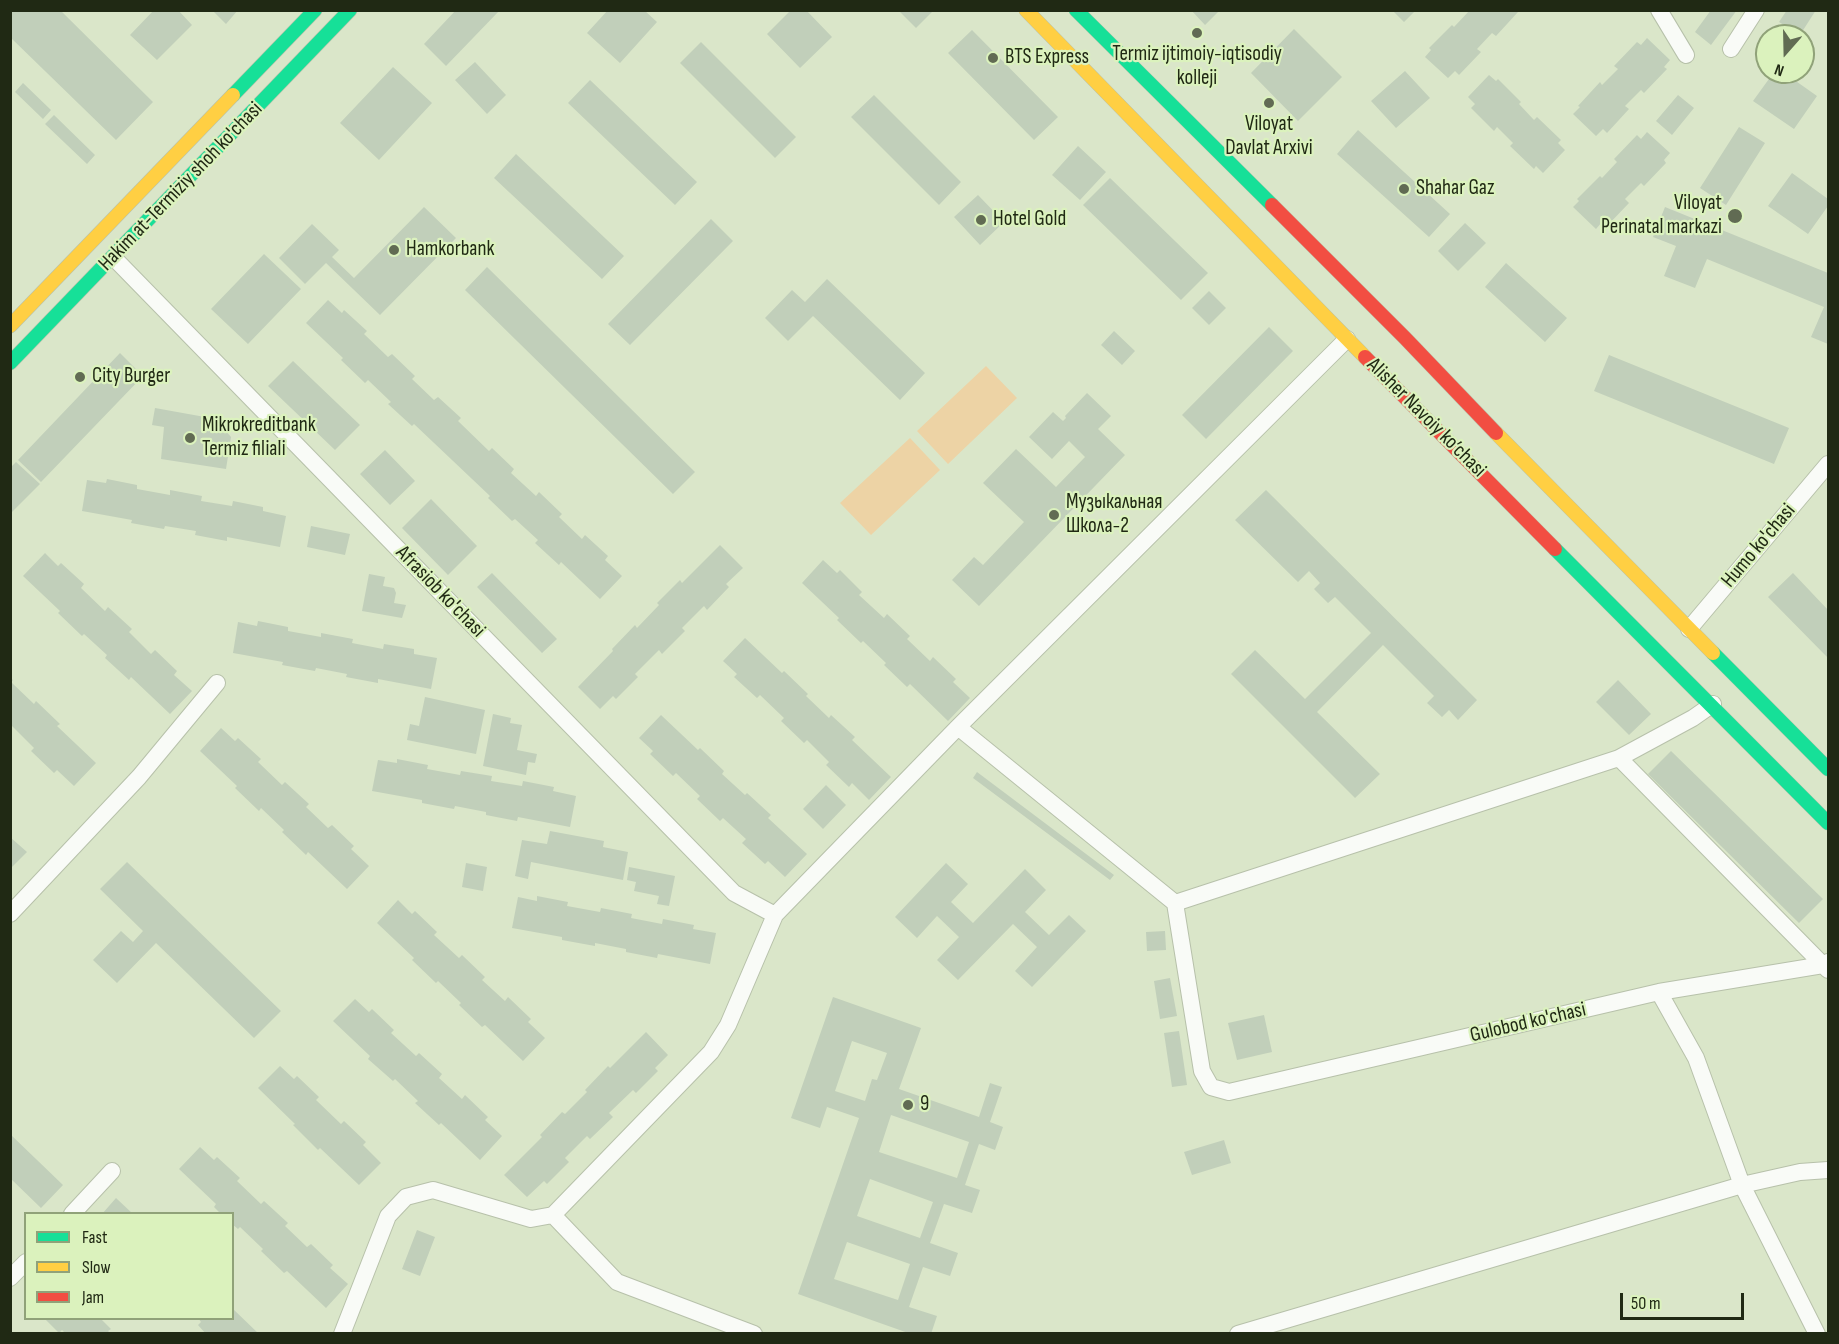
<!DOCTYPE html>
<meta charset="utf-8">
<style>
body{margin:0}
#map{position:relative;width:1839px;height:1344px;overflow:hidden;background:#dae6c9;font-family:"Sofia Sans Condensed",sans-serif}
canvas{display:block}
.frame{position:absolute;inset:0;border:12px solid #202914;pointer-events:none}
.legend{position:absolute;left:24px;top:1212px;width:210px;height:108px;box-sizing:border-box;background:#dbf2bd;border:2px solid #90a279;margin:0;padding:8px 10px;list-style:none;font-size:18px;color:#202914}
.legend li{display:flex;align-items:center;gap:12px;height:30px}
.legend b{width:30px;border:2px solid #90a279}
.north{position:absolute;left:1755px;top:24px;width:60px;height:60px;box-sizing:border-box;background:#dbf2bd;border:2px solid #90a279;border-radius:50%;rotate:200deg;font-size:16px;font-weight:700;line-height:24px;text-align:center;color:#202914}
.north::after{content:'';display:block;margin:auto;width:21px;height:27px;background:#616b53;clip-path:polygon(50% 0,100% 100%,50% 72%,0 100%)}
.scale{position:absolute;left:1620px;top:1293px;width:124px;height:27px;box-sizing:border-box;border:3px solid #202914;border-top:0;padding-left:8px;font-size:18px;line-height:21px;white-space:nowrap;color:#202914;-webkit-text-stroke:4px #dbf2bd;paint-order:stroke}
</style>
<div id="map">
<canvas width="1839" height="1344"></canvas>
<div class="frame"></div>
<ul class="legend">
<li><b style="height:8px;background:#16e098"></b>Fast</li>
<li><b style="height:8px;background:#ffcf43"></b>Slow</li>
<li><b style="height:8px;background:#f24e42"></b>Jam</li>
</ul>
<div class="north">N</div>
<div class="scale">50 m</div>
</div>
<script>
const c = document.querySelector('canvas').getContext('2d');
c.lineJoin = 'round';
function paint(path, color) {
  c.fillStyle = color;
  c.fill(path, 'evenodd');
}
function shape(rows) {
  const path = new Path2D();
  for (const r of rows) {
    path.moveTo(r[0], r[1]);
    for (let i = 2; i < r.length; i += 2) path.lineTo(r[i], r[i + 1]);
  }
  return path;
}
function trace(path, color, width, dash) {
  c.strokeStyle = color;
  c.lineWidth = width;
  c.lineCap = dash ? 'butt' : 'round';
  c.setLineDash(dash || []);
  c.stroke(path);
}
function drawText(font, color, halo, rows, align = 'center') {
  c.font = font + ' "Sofia Sans Condensed",sans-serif';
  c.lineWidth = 4.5;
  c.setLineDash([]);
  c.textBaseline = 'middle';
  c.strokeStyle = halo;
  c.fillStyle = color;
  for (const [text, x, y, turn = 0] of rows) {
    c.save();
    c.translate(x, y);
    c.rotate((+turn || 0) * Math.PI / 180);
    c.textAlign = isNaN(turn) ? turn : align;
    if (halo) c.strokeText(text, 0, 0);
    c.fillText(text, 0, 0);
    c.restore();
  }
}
paint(shape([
 [986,366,1017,398,948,464,917,431],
 [910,438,940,470,871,535,840,503]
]), '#edd3a5');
paint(shape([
 [10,10,60,10,153,102,116,140,10,37],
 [154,10,178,10,192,25,157,60,130,35],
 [212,10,238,10,226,24],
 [456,10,500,10,446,66,424,44],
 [608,10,644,10,657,22,620,63,587,33],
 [791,10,806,10,832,37,800,68,767,34],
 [898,10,934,10,916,28],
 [1191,10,1220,10,1205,25],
 [1392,10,1416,10,1404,22],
 [1470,10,1518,12,1496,36,1492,33,1477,49,1481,52,1459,75,1455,71,1448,78,1425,57,1431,50,1429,48,1452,25,1454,27],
 [1711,10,1737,10,1711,45,1695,32],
 [1787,10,1816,10,1800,35,1779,22],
 [1294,29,1342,77,1298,121,1251,73],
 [972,30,1058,117,1034,140,948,53],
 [1647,38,1670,60,1664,67,1667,69,1644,93,1641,90,1625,106,1629,109,1607,133,1603,129,1596,136,1573,114,1580,107,1578,106,1600,82,1602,85,1618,69,1614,66,1637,42,1641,45],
 [701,42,796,137,775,158,680,63],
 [475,62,506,95,487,114,455,80],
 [393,67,432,103,379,160,340,123],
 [1405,71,1430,98,1396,128,1371,101],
 [1774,72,1783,72,1817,96,1794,129,1753,101],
 [1489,75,1496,81,1498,79,1521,102,1519,104,1534,120,1537,117,1561,140,1558,143,1565,150,1543,173,1536,166,1534,169,1510,146,1513,143,1497,127,1494,131,1471,108,1475,104,1468,97],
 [590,80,697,182,675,205,568,103],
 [23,83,51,110,43,119,15,92],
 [874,95,961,182,939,205,851,117],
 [1678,95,1694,108,1672,135,1656,121],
 [54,115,95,155,87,164,45,124],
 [1739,127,1765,143,1726,205,1700,188],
 [1358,130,1450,214,1429,237,1337,154],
 [1647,132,1670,153,1664,160,1666,163,1644,186,1641,183,1625,199,1629,203,1607,226,1602,222,1596,229,1573,207,1579,201,1577,199,1600,176,1602,178,1617,162,1614,159,1637,135,1641,139],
 [1078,146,1106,172,1080,200,1052,175],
 [516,154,624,256,602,279,494,178],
 [1792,173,1828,199,1828,206,1808,234,1768,206],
 [1110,178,1208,273,1181,300,1083,205],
 [978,195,1004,222,980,245,954,217],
 [424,207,456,238,380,315,326,263,305,284,279,258,312,224,339,250,332,257,354,278],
 [1665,207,1828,273,1828,344,1811,337,1824,307,1707,259,1695,288,1664,276,1676,246,1653,237],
 [711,219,733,241,630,345,608,324],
 [1465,223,1486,243,1458,271,1438,251],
 [264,254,301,289,248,344,211,309],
 [1506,263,1567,318,1545,342,1485,287],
 [487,267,695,472,673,494,465,290],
 [827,279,925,373,900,400,813,316,788,341,765,318,792,290,805,302],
 [1209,291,1226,308,1209,325,1192,308],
 [328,300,342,313,344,310,367,331,364,334,388,357,392,354,415,376,412,379,434,400,438,397,461,418,458,421,489,451,492,448,514,469,511,473,536,496,539,492,562,514,559,517,582,539,585,535,608,556,605,560,622,576,600,599,561,562,559,565,535,543,538,540,515,519,512,521,488,498,490,496,414,424,412,426,388,404,391,402,368,380,365,383,341,360,343,358,306,323],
 [1269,327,1293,351,1206,439,1182,415],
 [1114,331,1135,351,1122,365,1101,345],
 [120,353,143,376,41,482,18,460],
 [1609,355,1789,428,1774,464,1594,391],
 [293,361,360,425,335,450,268,386],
 [1087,393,1111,416,1098,429,1125,455,979,606,952,580,974,557,983,565,1024,522,983,483,1016,449,1056,487,1085,457,1069,441,1052,459,1029,437,1053,412,1063,421,1066,418,1065,416],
 [155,408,216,419,231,437,226,469,161,459,164,427,152,425],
 [385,450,415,481,390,505,360,474],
 [16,462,40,484,10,514,10,468],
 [107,479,137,485,137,489,170,495,170,490,202,496,201,501,232,506,233,501,263,507,263,511,286,516,280,547,227,537,227,541,195,535,196,531,165,526,164,529,131,523,132,520,82,511,87,480,106,483],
 [1266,490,1477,700,1458,720,1449,710,1442,717,1427,703,1434,696,1383,645,1317,712,1380,774,1355,798,1231,674,1255,650,1305,699,1371,633,1335,597,1328,603,1314,589,1320,583,1309,571,1298,582,1235,520],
 [431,499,477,546,448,575,402,528],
 [311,526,350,534,345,555,307,547],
 [720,545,743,568,726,584,729,587,707,610,704,606,682,628,685,631,662,654,659,650,635,674,638,677,616,699,613,696,600,709,578,687,613,651,612,649,635,625,637,628,659,605,657,603,680,580,682,583],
 [45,553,58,566,61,563,84,584,81,588,105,611,108,607,132,629,129,632,151,654,155,650,177,671,174,675,192,691,170,714,131,677,129,680,105,658,107,655,84,634,82,636,58,613,60,611,23,576],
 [823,560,837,573,840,570,862,592,859,595,884,618,887,614,910,636,907,639,930,661,933,657,956,679,953,682,970,698,948,721,910,684,907,687,884,665,886,663,863,641,861,643,837,620,839,618,802,583],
 [492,573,557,639,542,653,477,587],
 [1793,573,1828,610,1828,658,1768,597],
 [369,574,385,577,383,586,394,588,396,593,394,603,406,605,402,618,362,611],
 [258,621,288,627,288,631,321,637,321,633,353,639,352,643,383,649,384,644,414,649,414,654,437,658,431,689,378,679,378,683,346,677,347,674,316,668,315,671,282,665,283,662,233,653,238,622,257,626],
 [745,638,782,673,784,671,808,694,806,696,829,718,831,715,855,737,852,740,891,777,869,800,852,783,849,787,826,765,829,762,807,740,804,743,781,721,784,718,760,695,757,698,734,677,737,674,723,661],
 [10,678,13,680,11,682,34,704,36,701,60,724,57,726,96,763,74,786,57,770,54,773,31,751,34,748,12,726,10,728],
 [1618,680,1651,714,1629,735,1596,702],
 [425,697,485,710,476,754,407,740,410,724,419,726],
 [493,714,511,718,510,723,522,725,517,750,537,754,535,763,528,762,526,775,483,766],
 [661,715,698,750,700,748,724,771,722,774,745,795,747,793,771,815,768,818,807,854,785,877,768,861,765,864,742,843,746,839,723,818,720,821,697,799,700,796,676,773,673,776,650,754,653,751,639,738],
 [221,728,235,741,238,738,261,759,258,762,282,785,285,782,309,804,306,807,328,828,332,825,354,846,351,849,369,866,347,889,308,852,306,855,282,832,284,830,261,808,259,811,235,788,237,786,200,751],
 [1671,751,1823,899,1799,923,1648,774],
 [397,759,428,765,427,769,460,775,461,771,492,776,491,781,522,786,523,781,554,787,553,791,576,796,570,827,518,817,517,821,486,815,486,812,455,806,454,809,422,803,422,800,372,791,378,760,397,763],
 [977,772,1114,875,1110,880,973,778],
 [826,785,846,805,823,829,803,809],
 [550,831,604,841,603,847,628,852,623,880,531,862,528,879,515,876,522,840,547,844],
 [10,837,27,852,10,869],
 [127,862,281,1011,254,1038,156,943,117,983,93,960,121,931,133,942,143,931,100,889],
 [466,863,487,867,483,891,462,887],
 [946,863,968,884,951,902,973,923,1025,869,1046,890,1025,912,1049,935,1069,915,1086,931,1032,987,1015,971,1037,947,1013,924,958,980,937,960,959,937,937,916,917,938,895,917],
 [629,867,675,876,669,906,657,904,659,896,634,891,636,882,627,880],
 [537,896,568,902,567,906,600,912,601,908,632,914,631,918,662,924,663,919,694,925,693,929,716,933,710,964,658,954,657,958,626,952,626,949,595,943,595,946,562,940,562,937,512,928,518,897,537,901],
 [398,900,412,914,415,911,437,932,434,935,459,958,462,955,485,977,482,980,505,1001,508,997,531,1019,528,1022,545,1038,523,1061,485,1025,482,1027,459,1005,461,1003,438,981,436,983,412,960,414,958,377,923],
 [1165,931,1166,950,1147,951,1146,932],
 [1170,978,1177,1016,1160,1019,1154,981],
 [833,997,921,1028,899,1089,979,1117,990,1083,1002,1087,990,1122,1003,1127,995,1150,979,1144,965,1185,980,1190,972,1213,944,1204,930,1243,958,1253,950,1276,923,1267,909,1307,937,1316,931,1334,911,1334,798,1294,859,1118,827,1107,820,1128,791,1118],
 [852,1041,887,1053,877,1080,872,1079,865,1101,835,1091],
 [891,1115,969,1142,957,1178,879,1152],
 [870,1179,933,1202,920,1238,857,1216],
 [847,1242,910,1264,898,1300,834,1279],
 [355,999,369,1012,372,1009,394,1030,391,1033,416,1056,419,1053,442,1074,439,1078,462,1099,465,1095,488,1117,485,1120,502,1136,480,1160,441,1123,439,1125,415,1103,418,1101,395,1079,393,1081,368,1059,370,1056,333,1021],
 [1264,1015,1272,1052,1237,1060,1228,1023],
 [1179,1031,1187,1085,1172,1087,1164,1033],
 [646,1032,668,1055,655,1068,658,1071,636,1093,633,1090,609,1113,613,1117,590,1139,587,1136,565,1158,569,1162,547,1184,544,1181,527,1197,504,1175,542,1137,540,1135,562,1112,565,1114,587,1092,585,1090,608,1066,610,1068],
 [280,1066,294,1079,297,1076,319,1097,316,1100,341,1124,344,1121,366,1142,363,1145,381,1163,359,1185,320,1148,318,1150,293,1125,295,1124,258,1088],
 [10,1134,63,1185,41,1208,10,1178],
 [1224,1140,1231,1163,1192,1175,1184,1152],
 [200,1147,214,1160,217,1157,240,1178,237,1181,261,1204,264,1201,288,1223,285,1226,307,1247,311,1244,333,1265,330,1268,348,1284,326,1308,287,1271,284,1273,261,1251,263,1249,240,1227,238,1229,232,1224,232,1214,221,1214,214,1207,216,1204,179,1169],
 [116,1198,133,1214,102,1214],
 [417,1230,435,1237,420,1276,402,1269],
 [232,1308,259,1334,206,1334,198,1325,201,1322,198,1318,232,1318],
 [44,1318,100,1318,111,1329,108,1331,111,1334,66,1334,62,1330,59,1333]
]), '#c1cfba');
const street = shape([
 [1659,10,1686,55],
 [1731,49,1756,10],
 [114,258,734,893,775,915],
 [1689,629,1828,464],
 [958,727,1175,903,1202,1071,1211,1087,1229,1092,1659,992,1823,965,1828,962],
 [1619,758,1828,970],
 [1175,903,1619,758,1693,718,1713,704],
 [10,914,139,777,217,683],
 [1659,992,1696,1058,1742,1185,1817,1334],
 [72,1214,112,1171],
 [553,1215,617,1282,754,1334],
 [10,1278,26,1262],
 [342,1334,388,1216,406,1197,433,1190,531,1219,553,1215,711,1052,728,1025,775,915,958,727,1347,339],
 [1238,1334,1742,1185,1800,1172,1828,1170]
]);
const fast = shape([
 [1076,10,1272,205],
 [233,95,315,10],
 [10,363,350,10],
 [1555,549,1828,823],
 [1713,653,1828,769]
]);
const slow = shape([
 [1026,10,1365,357],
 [10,326,233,95],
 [1496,433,1713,653]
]);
const jam = shape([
 [1272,205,1405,338,1496,433],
 [1365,357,1555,549]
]);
trace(street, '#b7c1aa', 18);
trace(fast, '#b7c1aa', 15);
trace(slow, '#b7c1aa', 15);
trace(jam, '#b7c1aa', 15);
trace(street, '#f9fbf7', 16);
trace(fast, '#16e098', 14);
trace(slow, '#ffcf43', 14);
trace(jam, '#f24e42', 14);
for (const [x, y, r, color] of [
 [1197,33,6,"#616b53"],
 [993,58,6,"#616b53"],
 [1269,103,6,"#616b53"],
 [1404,189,6,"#616b53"],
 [1735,216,8,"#616b53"],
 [981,220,6,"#616b53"],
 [394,250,6,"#616b53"],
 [80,377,6,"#616b53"],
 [190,438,6,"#616b53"],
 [1054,515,6,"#616b53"],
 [908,1105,6,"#616b53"]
]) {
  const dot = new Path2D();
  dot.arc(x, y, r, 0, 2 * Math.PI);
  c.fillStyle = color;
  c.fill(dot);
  trace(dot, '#dbf2bd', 2);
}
drawText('21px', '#202914', '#dbf2bd', [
 ["Termiz ijtimoiy-iqtisodiy",1197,55,"center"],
 ["kolleji",1197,79,"center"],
 ["BTS Express",1005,58],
 ["Viloyat",1269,125,"center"],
 ["Davlat Arxivi",1269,149,"center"],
 ["Shahar Gaz",1416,189],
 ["Viloyat",1722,204,"right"],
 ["Perinatal markazi",1722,228,"right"],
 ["Hotel Gold",993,220],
 ["Hamkorbank",406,250],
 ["City Burger",92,377],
 ["Mikrokreditbank",202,426],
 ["Termiz filiali",202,450],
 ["Музыкальная",1066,503],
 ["Школа-2",1066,527],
 ["9",920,1105]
], 'left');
drawText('21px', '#202914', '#dbf2bd', [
 ["Hakim at-Termiziy shoh ko'chasi",181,187,-46],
 ["Alisher Navoiy ko’chasi",1426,418,45],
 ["Humo ko'chasi",1759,546,-50],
 ["Afrasiob ko'chasi",440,592,46],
 ["Gulobod ko'chasi",1528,1023,-13]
]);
</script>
